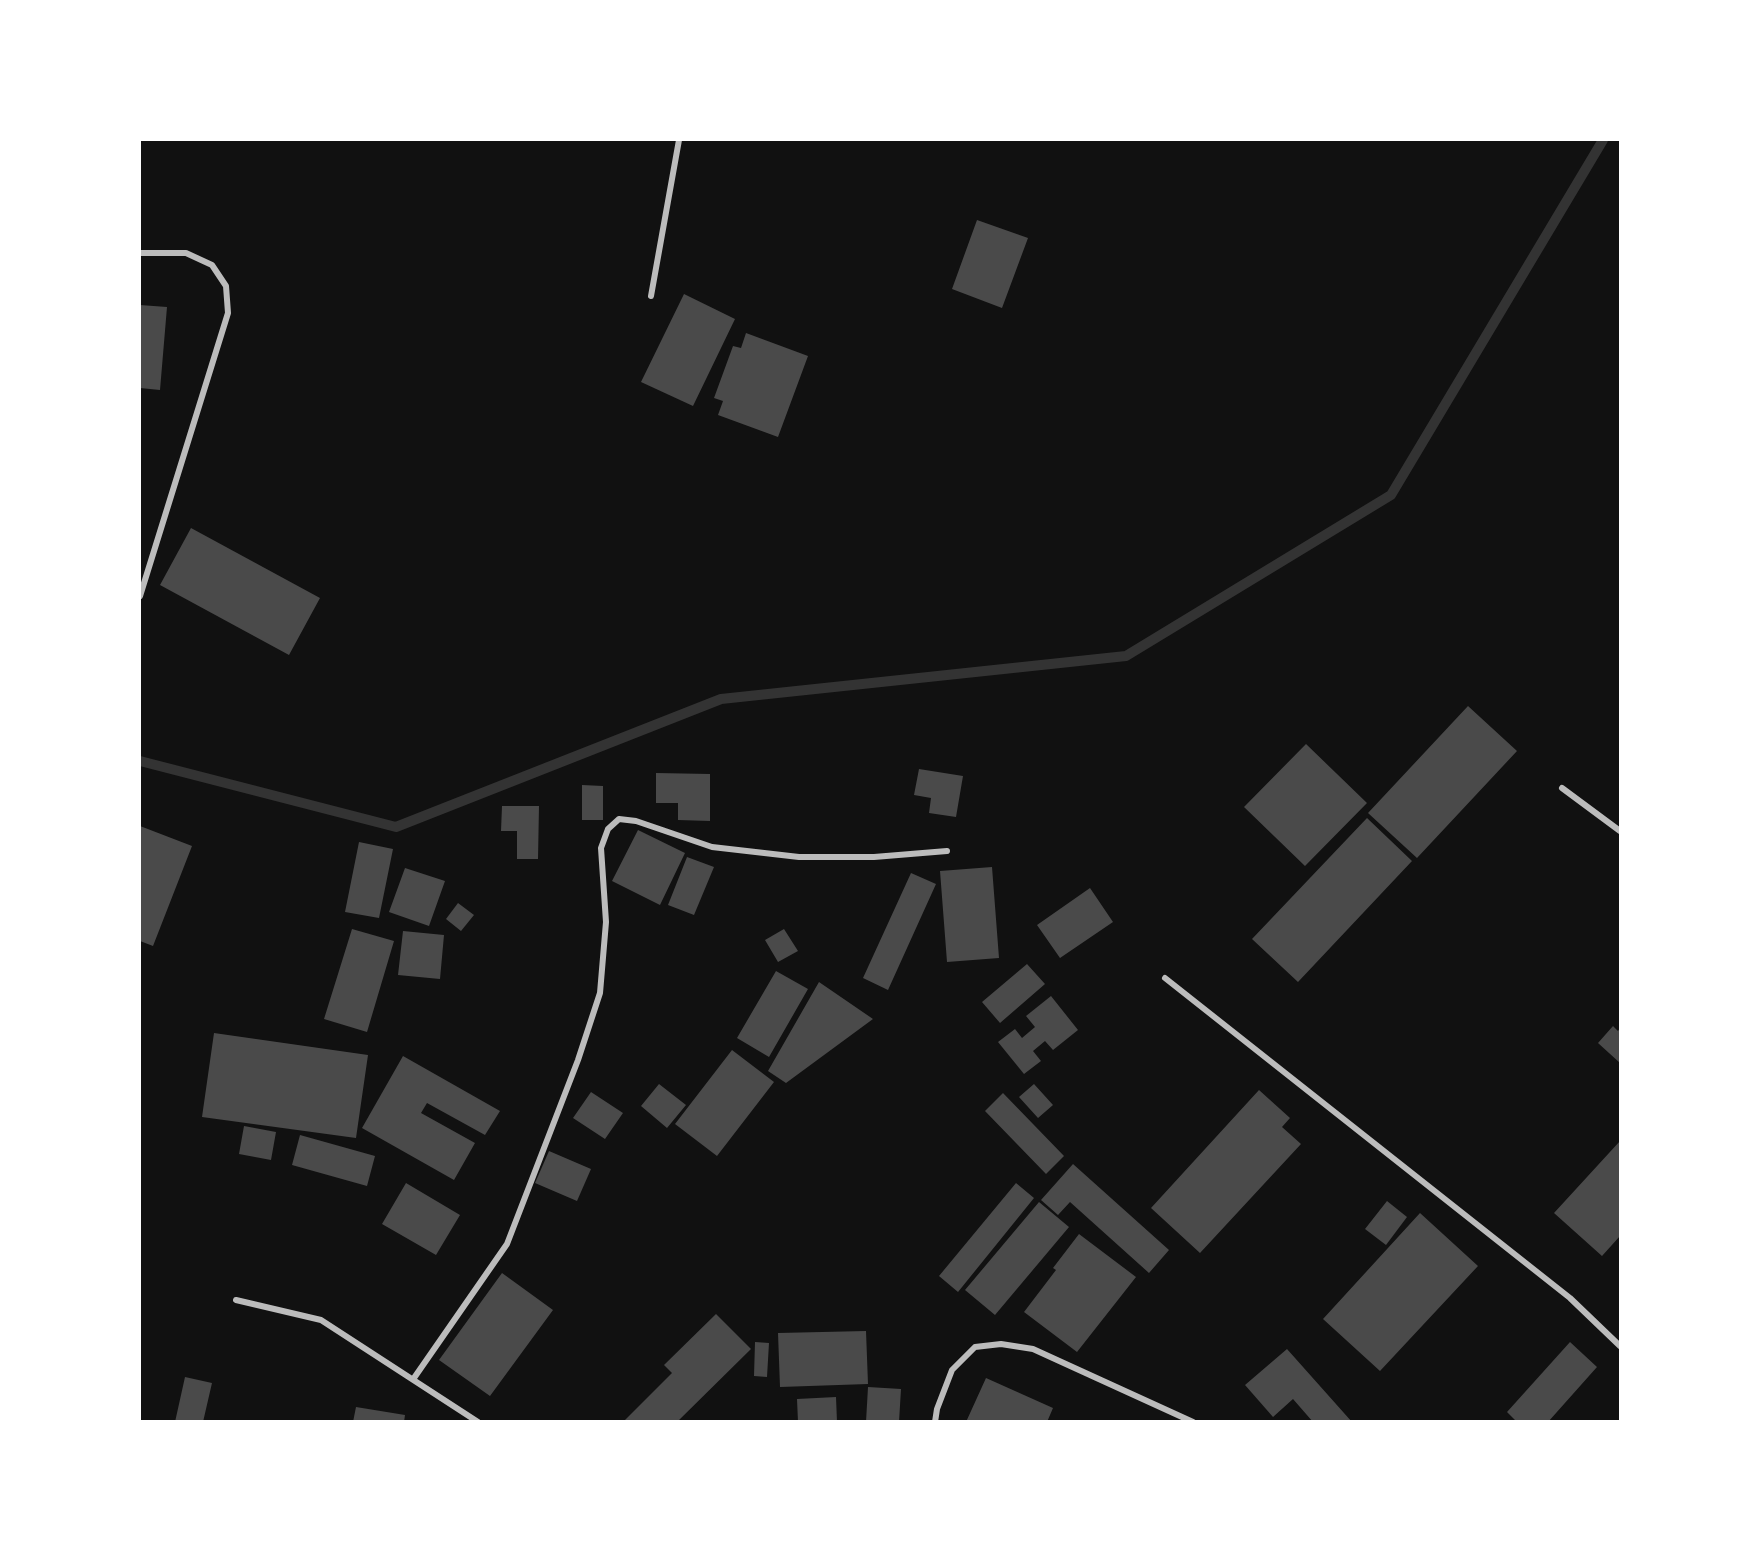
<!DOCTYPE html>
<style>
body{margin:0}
#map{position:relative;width:1760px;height:1561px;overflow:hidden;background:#111;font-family:Montserrat,sans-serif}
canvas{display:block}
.frame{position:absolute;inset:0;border:141px solid #fff;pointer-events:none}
</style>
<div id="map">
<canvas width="1760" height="1561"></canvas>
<div class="frame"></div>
</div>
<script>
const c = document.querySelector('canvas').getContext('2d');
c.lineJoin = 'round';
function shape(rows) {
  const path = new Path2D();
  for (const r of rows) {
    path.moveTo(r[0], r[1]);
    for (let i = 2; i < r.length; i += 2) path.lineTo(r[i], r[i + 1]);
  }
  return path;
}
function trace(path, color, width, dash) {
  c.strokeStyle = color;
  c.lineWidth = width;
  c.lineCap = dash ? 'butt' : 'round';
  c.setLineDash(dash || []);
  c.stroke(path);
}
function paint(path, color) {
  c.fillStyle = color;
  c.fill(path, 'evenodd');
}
trace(shape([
 [140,761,396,827,721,699,1126,656,1391,495,1603,140]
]), '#333', 10);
paint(shape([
 [977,220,1028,238,1002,308,952,289],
 [684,294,735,319,693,406,641,382],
 [140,305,167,307,160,390,140,388],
 [746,333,808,356,778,437,718,415,723,401,714,398,733,346,741,348],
 [191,528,320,598,289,655,160,585],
 [1468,706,1517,751,1417,858,1368,813],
 [1306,744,1367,803,1305,866,1244,807],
 [919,769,963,776,956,817,929,813,931,798,914,795],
 [656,773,710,774,710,821,678,820,678,803,656,803],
 [582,785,603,786,603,820,582,820],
 [502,806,539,806,538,859,517,859,517,831,501,831],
 [1367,818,1412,861,1298,982,1252,939],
 [140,826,192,846,153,946,140,941],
 [638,830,685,853,660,905,612,881],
 [359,842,393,849,379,918,345,912],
 [687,857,714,867,694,915,668,905],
 [992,867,999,958,947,962,940,871],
 [405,868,445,881,429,926,389,912],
 [911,873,936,884,888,990,863,978],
 [1090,888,1113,922,1060,958,1037,925],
 [458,903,474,915,461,931,446,919],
 [352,929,394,941,367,1032,324,1019],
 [784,929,798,951,778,962,765,940],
 [403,931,444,935,440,979,398,975],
 [1027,964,1045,984,1000,1023,982,1002],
 [776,971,808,989,769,1057,737,1038],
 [819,982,873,1019,786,1083,768,1071],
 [1051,996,1078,1030,1053,1050,1045,1041,1033,1051,1041,1061,1024,1074,998,1042,1015,1029,1022,1038,1035,1027,1026,1016],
 [1613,1026,1618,1031,1620,1028,1620,1063,1598,1043],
 [214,1033,368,1055,356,1138,202,1117],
 [732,1050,774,1082,717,1156,675,1124],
 [403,1056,500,1111,485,1135,427,1103,421,1113,475,1143,454,1180,362,1128],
 [659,1084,686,1105,667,1128,641,1106],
 [1034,1084,1053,1105,1038,1118,1019,1097],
 [1259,1090,1290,1118,1282,1127,1301,1144,1200,1253,1151,1208],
 [591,1092,623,1113,605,1139,573,1118],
 [1003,1093,1064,1156,1046,1174,985,1111],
 [244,1126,276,1132,271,1160,239,1154],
 [300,1135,375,1156,367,1186,292,1165],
 [1620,1141,1620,1236,1602,1256,1554,1213],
 [549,1151,591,1169,577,1201,535,1183],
 [1073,1164,1169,1250,1149,1273,1070,1202,1058,1215,1041,1200],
 [406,1183,460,1215,436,1255,382,1224],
 [1016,1183,1034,1198,958,1292,939,1276],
 [1387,1201,1407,1217,1386,1245,1365,1229],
 [1039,1202,1069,1227,995,1315,965,1290],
 [1420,1213,1478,1266,1380,1371,1323,1319],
 [1079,1234,1136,1277,1077,1352,1024,1312,1056,1270,1053,1268],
 [502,1273,553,1310,490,1396,439,1360],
 [716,1314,751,1349,677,1422,623,1422,672,1373,664,1365],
 [866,1331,868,1384,780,1387,778,1333],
 [755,1342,769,1343,767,1377,754,1376],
 [1570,1342,1597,1367,1548,1422,1517,1422,1507,1412],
 [1287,1349,1352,1422,1313,1422,1293,1399,1273,1417,1245,1385],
 [185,1377,212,1383,203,1422,175,1422],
 [986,1378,1053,1408,1047,1422,966,1422],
 [868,1387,901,1389,899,1422,866,1422],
 [836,1397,837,1422,798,1422,797,1399],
 [356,1407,405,1415,404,1422,353,1422]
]), '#4a4a4a');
trace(shape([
 [140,253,186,253,212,265,226,286,228,313,140,596],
 [651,296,679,140],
 [1562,788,1620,831],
 [1165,978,1570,1298,1620,1346],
 [236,1300,321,1320,478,1422],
 [414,1378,507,1244,578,1060,600,993,606,922,601,848,608,829,619,819,636,821,712,847,799,857,874,857,947,851],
 [935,1422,937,1409,952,1370,975,1347,1001,1344,1033,1349,1193,1422]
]), '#bcbcbc', 6);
</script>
